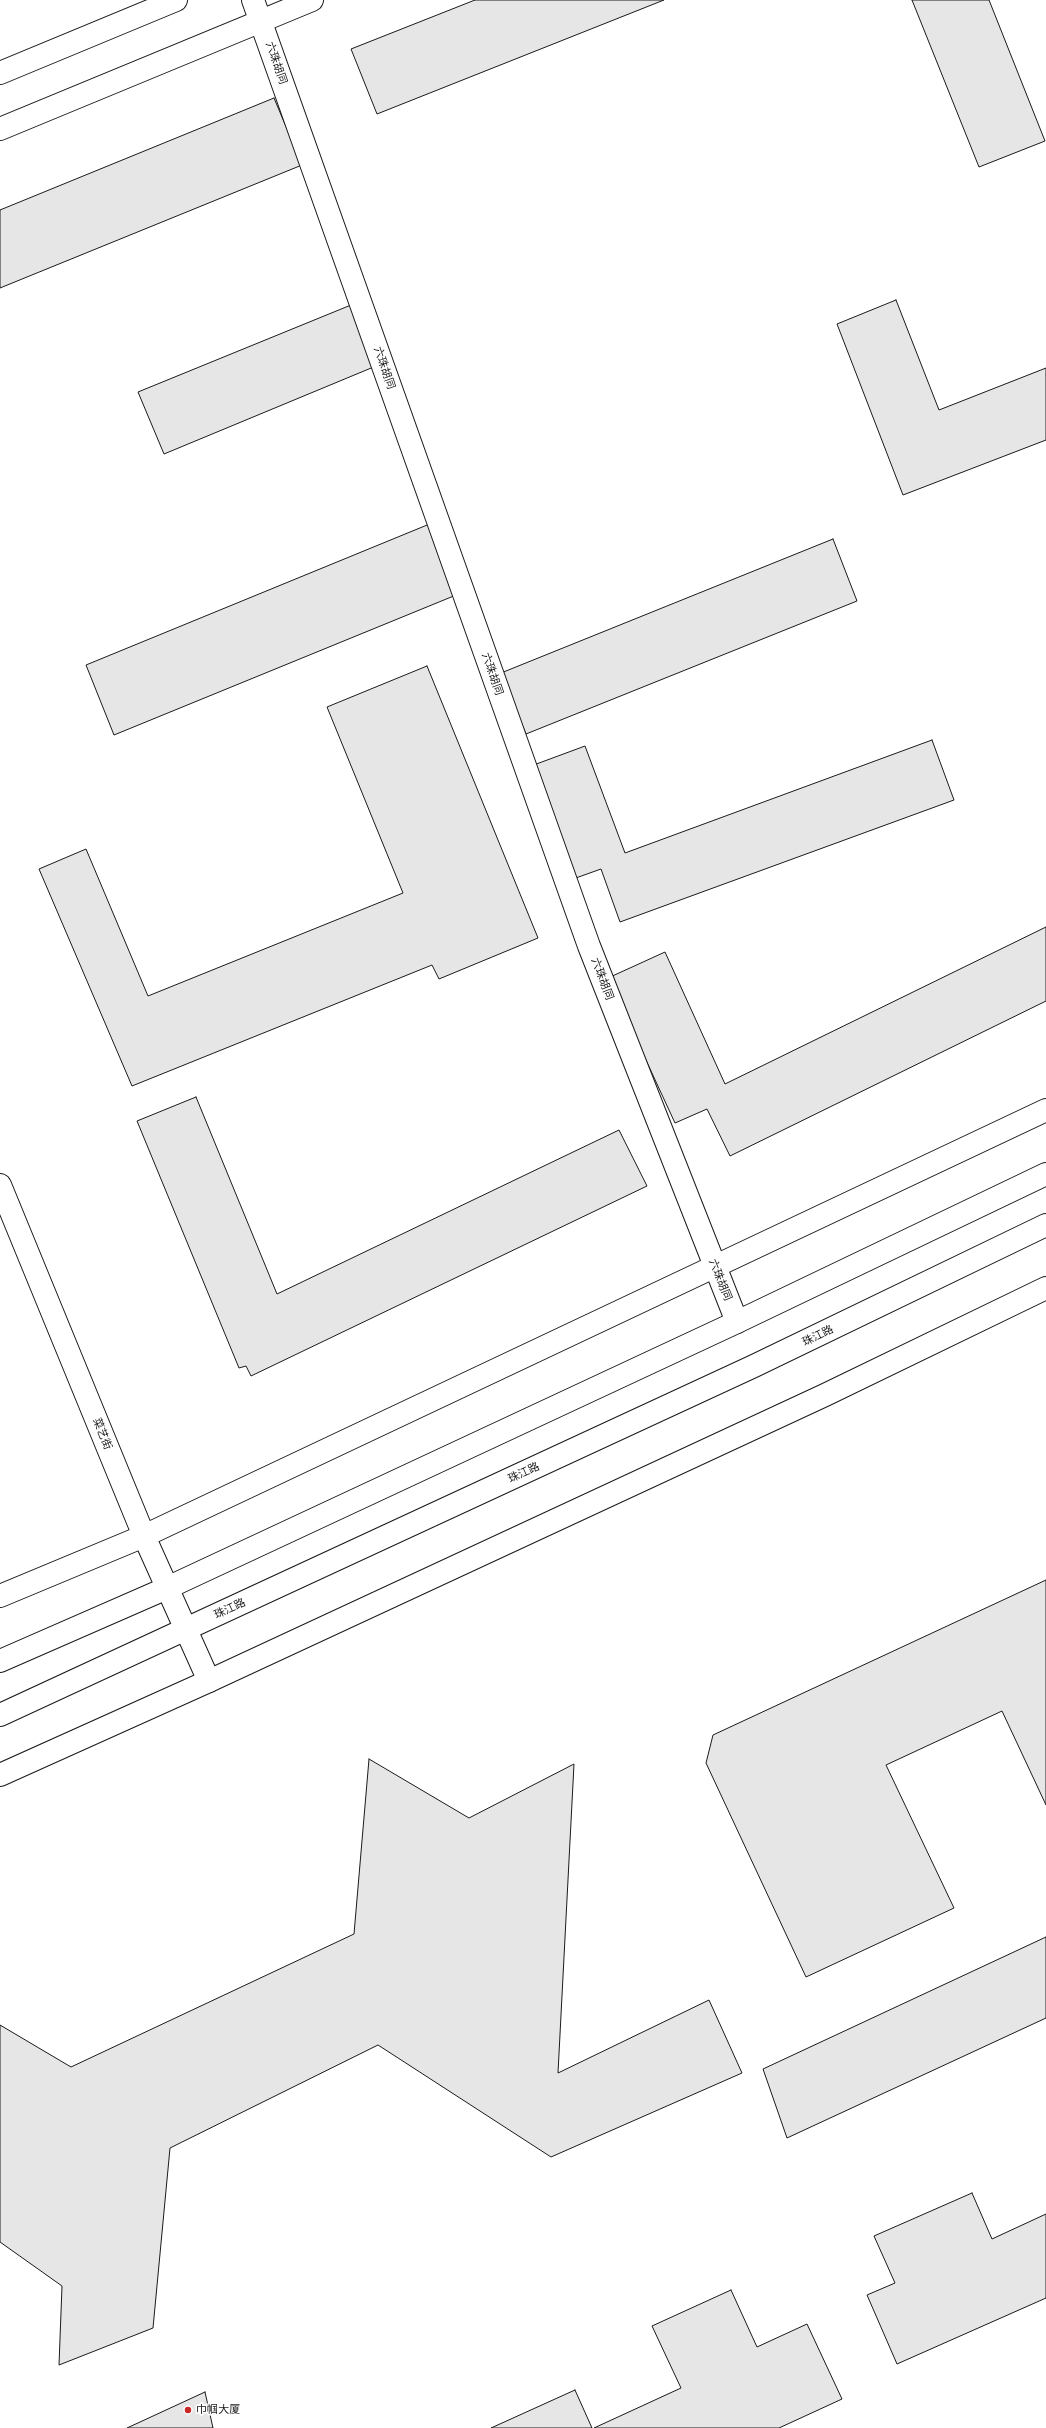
<!DOCTYPE html>
<meta charset="utf-8">
<style>
body{margin:0}
canvas{display:block;background:#fff}
</style>
<canvas width="1046" height="2428"></canvas>
<script>
const c = document.querySelector('canvas').getContext('2d');
c.lineJoin = 'round';
function paint(path, color) {
  c.fillStyle = color;
  c.fill(path, 'evenodd');
}
function shape(rows) {
  const path = new Path2D();
  for (const r of rows) {
    path.moveTo(r[0], r[1]);
    for (let i = 2; i < r.length; i += 2) path.lineTo(r[i], r[i + 1]);
  }
  return path;
}
function trace(path, color, width, dash) {
  c.strokeStyle = color;
  c.lineWidth = width;
  c.lineCap = dash ? 'butt' : 'round';
  c.setLineDash(dash || []);
  c.stroke(path);
}
function drawText(font, color, halo, rows, align = 'center') {
  c.font = font + ' Merriweather,"Noto Sans SC",serif';
  c.lineWidth = 3;
  c.setLineDash([]);
  c.textBaseline = 'middle';
  c.strokeStyle = halo;
  c.fillStyle = color;
  for (const [text, x, y, turn = 0] of rows) {
    c.save();
    c.translate(x, y);
    c.rotate((+turn || 0) * Math.PI / 180);
    c.textAlign = isNaN(turn) ? turn : align;
    if (halo) c.strokeText(text, 0, 0);
    c.fillText(text, 0, 0);
    c.restore();
  }
}
const building = shape([
 [475,0,664,0,377,114,351,49,475,0],
 [912,0,989,0,1045,141,979,167,912,0],
 [274,98,302,165,0,288,0,210,274,98],
 [896,300,939,410,1046,368,1046,440,903,495,837,324,896,300],
 [351,305,376,366,164,454,138,392,351,305],
 [432,523,461,593,114,735,86,665,432,523],
 [833,539,857,601,526,734,501,673,833,539],
 [427,666,538,938,439,979,432,965,132,1086,39,869,86,849,148,996,403,893,327,707,427,666],
 [932,740,954,800,620,922,601,869,573,879,531,766,585,746,625,853,932,740],
 [1046,927,1046,1001,730,1156,707,1109,675,1123,608,978,665,952,725,1084,1046,927],
 [196,1097,277,1294,619,1130,647,1186,251,1376,246,1366,239,1368,137,1121,196,1097],
 [1046,1580,1046,1805,1002,1711,886,1765,954,1908,806,1977,706,1763,713,1735,1046,1580],
 [369,1759,469,1818,574,1764,558,2073,709,2000,742,2073,551,2157,378,2045,170,2148,153,2328,59,2365,62,2286,0,2242,0,2025,71,2067,354,1934,369,1759],
 [1046,1937,1046,2018,787,2138,763,2069,1046,1937],
 [972,2193,992,2239,1046,2214,1046,2298,897,2364,867,2295,895,2283,874,2236,972,2193],
 [731,2290,757,2347,807,2324,842,2399,779,2428,594,2428,681,2388,652,2326,731,2290],
 [575,2390,592,2428,491,2428,575,2390],
 [205,2392,213,2428,127,2428,205,2392]
]);
paint(building, '#e6e6e6');
trace(building, '#1a1a1a', 1);
const street = shape([
 [253,0,589,946,737,1322],
 [0,1185,144,1536,209,1681]
]);
const secondary = shape([
 [0,73,176,0],
 [0,129,312,0],
 [0,1596,144,1536,1046,1110],
 [0,1661,167,1588,737,1322,1046,1174],
 [0,1715,754,1366,1046,1225],
 [0,1775,209,1681,825,1395,1046,1288]
]);
trace(street, '#1a1a1a', 24);
trace(secondary, '#1a1a1a', 24);
trace(street, '#fff', 22);
trace(secondary, '#fff', 22);
for (const [x, y, r, color] of [
 [188,2410,4,"#c62828"]
]) {
  const dot = new Path2D();
  dot.arc(x, y, r, 0, 2 * Math.PI);
  c.fillStyle = color;
  c.fill(dot);
  trace(dot, '#fff', 1.5);
}
drawText('11px', '#1a1a1a', '#fff', [
 ["六珠胡同",276,63,71],
 ["六珠胡同",384,368,71],
 ["六珠胡同",492,674,71],
 ["六珠胡同",602,979,69],
 ["六珠胡同",720,1280,68],
 ["珠江路",818,1336,-26],
 ["菜艺街",102,1434,68],
 ["珠江路",524,1473,-25],
 ["珠江路",230,1609,-25]
]);
drawText('11px', '#1a1a1a', '#fff', [
 ["巾帼大厦",196,2410]
], 'left');
</script>
